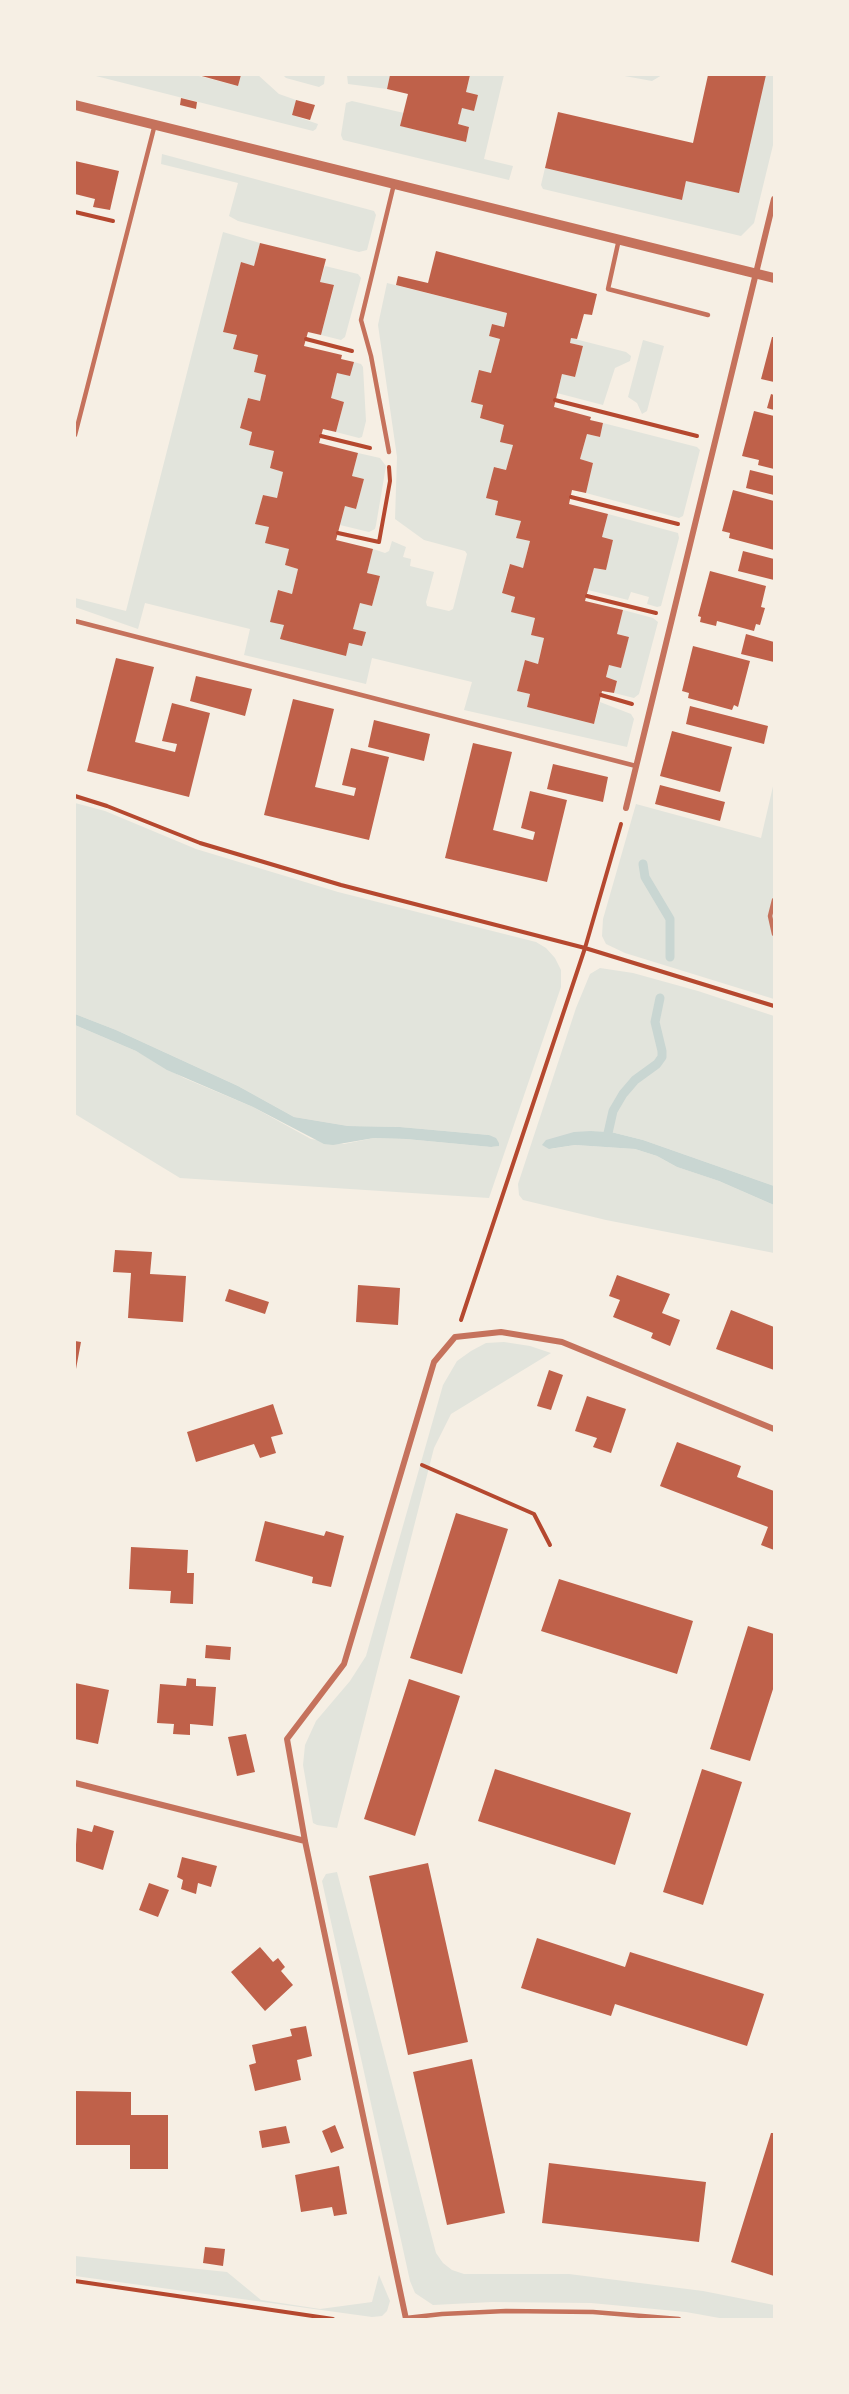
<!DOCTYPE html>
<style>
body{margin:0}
#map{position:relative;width:849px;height:2394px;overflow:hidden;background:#f6efe4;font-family:Lato,sans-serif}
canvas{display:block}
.frame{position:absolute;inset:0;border:76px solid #f6efe4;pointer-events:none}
</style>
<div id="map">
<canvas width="849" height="2394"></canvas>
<div class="frame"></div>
</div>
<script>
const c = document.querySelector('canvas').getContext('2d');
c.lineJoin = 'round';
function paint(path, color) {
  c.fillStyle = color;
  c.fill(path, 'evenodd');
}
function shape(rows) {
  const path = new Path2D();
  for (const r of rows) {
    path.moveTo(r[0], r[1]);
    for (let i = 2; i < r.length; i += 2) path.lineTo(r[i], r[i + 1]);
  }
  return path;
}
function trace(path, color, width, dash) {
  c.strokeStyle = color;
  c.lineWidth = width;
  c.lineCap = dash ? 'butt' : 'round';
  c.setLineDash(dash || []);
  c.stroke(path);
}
paint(shape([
 [92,75,195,75,238,86,241,75,258,75,279,94,296,100,292,115,318,124,316,129,313,131],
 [283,75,325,75,324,84,319,87,286,78],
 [347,75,390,75,387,89,348,84],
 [470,75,504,75,484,159,513,166,509,180,343,140,341,135,346,103,352,101,404,113,401,126,466,142,469,127,458,124,462,108,477,95,466,92],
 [619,75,662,75,652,81],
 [766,75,774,75,774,141,754,223,741,236,543,189,541,185,545,168,682,200,686,181],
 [162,154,374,211,376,215,367,250,359,252,238,221,229,216,238,183,161,164],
 [223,232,260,243,254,266,241,262,223,332,237,335,233,349,258,355,254,372,266,375,260,401,248,398,240,428,252,432,249,445,274,451,283,472,277,498,263,495,256,524,269,527,289,549,285,565,298,569,292,594,279,590,284,625,281,639,346,655,349,643,365,632,353,629,360,603,372,606,380,576,367,573,373,549,385,553,389,551,392,541,406,547,403,557,411,559,410,566,434,572,426,602,427,606,449,611,453,609,467,554,465,551,424,540,395,519,397,457,378,325,387,283,507,313,504,327,492,324,489,336,500,339,491,373,479,371,471,401,483,405,480,418,504,425,513,445,506,470,495,467,487,498,498,501,495,515,521,521,516,538,530,541,523,568,509,565,502,593,515,597,512,612,535,618,531,635,544,638,538,664,525,660,517,691,530,694,527,707,594,724,600,702,631,714,634,719,627,747,464,710,472,682,372,658,366,684,244,655,250,629,145,603,138,629,75,607,75,598,126,611],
 [325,266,358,274,361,278,345,337,341,340,321,335,334,286,320,282],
 [571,338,626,352,631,356,630,361,615,368,603,405,557,393,562,374,575,377,583,346,570,343],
 [643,340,664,346,647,411,642,414,637,403,628,397],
 [354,362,361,364,363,367,366,421,362,437,359,438,336,432,344,402,331,398,337,373],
 [603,423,697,447,700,450,683,516,679,518,586,493,593,463,580,459,587,434,600,437],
 [358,453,380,458,386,466,376,525,375,529,369,532,340,525,345,506,356,509,364,479,352,476],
 [608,514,678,533,679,538,661,606,657,607,647,604,649,597,631,592,628,600,588,590,594,568,606,570,613,540,602,537],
 [623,610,653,618,658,622,639,694,634,698,614,693,617,681,606,677,609,665,621,667,629,637,617,634],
 [774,782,774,999,625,953,606,944,602,936,603,919,636,804,761,838],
 [75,803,105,811,196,849,338,892,536,942,546,948,555,958,561,970,561,987,489,1198,180,1178,75,1114,75,1025,136,1051,184,1078,253,1107,311,1139,344,1144,374,1138,406,1139,491,1147,498,1146,499,1143,489,1135,400,1127,348,1126,294,1117,238,1086,116,1030,75,1014],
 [600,968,633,973,698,991,774,1016,774,1186,643,1140,611,1132,591,1131,550,1149,575,1145,635,1149,657,1156,677,1167,719,1181,774,1205,774,1253,606,1220,523,1200,519,1195,518,1184,576,1008,590,974],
 [504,1342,530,1346,551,1353,451,1414,434,1448,337,1828,317,1825,313,1823,303,1765,305,1745,316,1721,350,1681,366,1656,443,1385,457,1361,471,1351,486,1343],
 [337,1872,436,2253,443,2263,452,2270,464,2274,569,2274,703,2291,774,2305,774,2319,725,2319,686,2312,591,2303,492,2302,433,2305,415,2293,410,2281,322,1881,326,1874],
 [75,2256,227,2272,261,2300,320,2309,372,2302,379,2275,390,2301,387,2311,382,2316,372,2317,75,2276]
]), '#e2e4dc');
paint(shape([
 [75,1014,116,1030,238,1086,294,1117,348,1126,400,1127,489,1135,496,1138,499,1143,499,1146,491,1147,406,1139,374,1138,333,1145,324,1144,253,1107,167,1070,136,1051,75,1025],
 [591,1131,611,1132,643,1140,774,1186,774,1205,719,1181,677,1167,657,1156,635,1149,575,1145,549,1149,542,1145,546,1140,574,1132]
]), '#c9d6d2');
trace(shape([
 [643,864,645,877,670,919,670,957],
 [606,1142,613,1111,623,1094,635,1080,657,1064,662,1057,662,1051,655,1022,660,998]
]), '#c9d6d2', 9);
paint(shape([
 [198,75,241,75,238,86],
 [390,75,470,75,466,92,478,95,474,111,462,108,458,124,469,127,466,142,400,126,408,94,387,89],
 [708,75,766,75,739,193,686,181,682,200,545,168,558,112,693,143],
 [181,98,197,102,196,109,180,105],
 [296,100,315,105,310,120,292,115],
 [75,161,119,171,110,210,93,207,95,199,75,194],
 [260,243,326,259,320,282,334,285,321,335,308,332,304,346,342,355,341,359,354,362,350,376,337,373,331,398,344,402,336,432,323,429,319,443,358,453,352,476,364,479,356,509,345,506,336,540,373,549,367,573,380,576,372,606,360,603,353,629,366,632,362,646,349,643,346,656,280,639,284,625,270,622,278,590,292,594,298,569,285,565,289,549,265,543,269,527,255,524,263,495,277,498,283,472,270,468,274,451,249,445,252,432,240,428,248,398,260,401,266,375,254,372,258,355,233,349,237,335,223,332,241,262,254,266],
 [436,251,597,294,592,315,584,314,577,339,571,338,570,343,583,346,575,377,562,374,554,407,591,417,590,420,603,423,600,437,587,434,580,459,593,463,586,493,572,490,569,504,608,514,602,537,613,540,606,570,594,568,585,601,623,610,617,634,629,637,621,668,609,665,606,677,617,681,614,693,602,691,594,724,527,707,530,694,517,691,525,660,538,664,544,638,531,635,535,618,511,612,515,597,502,593,510,564,523,568,530,541,516,538,521,521,495,515,498,501,486,498,494,467,506,470,513,445,500,442,504,425,480,418,483,405,471,402,479,370,491,373,500,339,489,336,492,324,504,327,507,313,396,285,398,276,428,283],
 [772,337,774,337,774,382,761,379],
 [771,394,774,395,774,410,767,408],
 [754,411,774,416,774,469,758,465,759,460,742,456],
 [750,470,774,476,774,495,746,488],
 [733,490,774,501,774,550,729,538,730,533,722,531],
 [743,551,774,559,774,580,738,571],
 [710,571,766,586,761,607,765,608,760,625,756,624,754,631,717,621,716,626,700,622,701,617,698,616],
 [746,634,774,642,774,662,741,654],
 [693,646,750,661,738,707,734,705,732,710,688,698,689,693,682,691],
 [116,658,154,667,135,742,175,752,177,744,162,741,172,703,210,713,189,797,87,771],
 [196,676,252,689,245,716,190,701],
 [293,699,334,709,315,787,354,796,356,788,342,785,351,748,389,757,369,840,264,815],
 [690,706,768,726,764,744,686,724],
 [374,720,430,734,424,761,368,747],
 [672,731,732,747,720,792,660,776],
 [473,743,512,752,493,830,533,840,535,832,521,828,530,791,567,800,547,882,445,858],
 [553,764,608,777,603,802,547,789],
 [660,785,725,802,720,821,655,804],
 [115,1250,152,1252,150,1274,186,1276,183,1322,128,1318,131,1273,113,1272],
 [617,1275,670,1294,662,1313,680,1320,670,1346,651,1338,653,1333,613,1317,620,1300,609,1296],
 [358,1285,400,1288,398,1325,356,1322],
 [229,1289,269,1302,265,1314,225,1301],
 [731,1310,774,1327,774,1370,716,1349],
 [75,1341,81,1342,76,1369,75,1369],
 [549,1370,563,1375,551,1410,537,1406],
 [587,1396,626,1409,611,1453,593,1447,597,1438,575,1431],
 [273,1404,283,1434,271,1437,276,1453,260,1458,254,1444,196,1462,187,1432],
 [677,1442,741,1466,737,1477,774,1491,774,1550,761,1545,768,1527,660,1486],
 [456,1513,508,1529,462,1674,410,1658],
 [265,1521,324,1536,326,1531,344,1536,331,1587,312,1583,313,1577,255,1561],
 [131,1547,188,1550,187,1573,194,1573,193,1604,170,1603,171,1591,129,1589],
 [559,1579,693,1621,677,1674,541,1631],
 [748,1626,774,1634,774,1686,750,1761,710,1749],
 [206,1645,231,1647,230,1660,205,1658],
 [187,1678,196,1679,196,1686,216,1687,213,1726,190,1724,190,1735,173,1734,174,1724,157,1723,160,1684,186,1686],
 [409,1679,460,1696,415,1836,364,1819],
 [75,1683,109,1690,98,1744,75,1739],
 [246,1734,255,1772,237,1776,228,1737],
 [495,1769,631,1813,615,1865,478,1821],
 [702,1769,742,1782,703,1905,663,1892],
 [94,1825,114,1831,103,1870,75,1861,77,1828,92,1832],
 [182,1857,217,1866,211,1887,198,1883,196,1894,181,1889,183,1880,177,1877],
 [428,1863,468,2042,408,2055,369,1876],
 [149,1883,169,1890,158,1917,139,1910],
 [537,1938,625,1967,630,1952,764,1994,747,2046,615,2004,611,2016,521,1988],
 [260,1947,273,1962,278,1958,285,1967,281,1971,293,1985,265,2011,231,1972],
 [306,2026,312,2056,297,2060,301,2080,255,2091,249,2065,256,2063,252,2045,292,2036,290,2029],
 [472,2059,505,2213,447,2225,413,2072],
 [75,2091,131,2092,131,2115,168,2115,168,2169,130,2169,130,2145,75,2145],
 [335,2125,344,2148,331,2153,322,2131],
 [286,2126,290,2143,262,2148,259,2131],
 [771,2133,774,2133,774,2276,731,2262],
 [549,2163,706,2182,699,2242,542,2223],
 [339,2166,347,2214,334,2216,332,2207,301,2212,295,2175],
 [205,2247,225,2249,223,2266,203,2263]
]), '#bf614a');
trace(shape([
 [75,212,113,221],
 [306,339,352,351],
 [555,400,697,436],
 [321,436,370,448],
 [571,497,678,524],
 [338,533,379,542,390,481,389,467],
 [587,596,656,613],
 [601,695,632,704],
 [75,796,107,806,200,843,341,885,585,948,774,1006],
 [461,1320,585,948,621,824],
 [422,1465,534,1514,550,1545],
 [75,2281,333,2319]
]), '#b5482f', 4);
trace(shape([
 [619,239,608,289,708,315],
 [75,435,155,124],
 [389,452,371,356,361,320,394,184],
 [75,621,636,766],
 [774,900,770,916,774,934],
 [406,2318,442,2314,506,2311,593,2312,679,2319]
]), '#c5725c', 4.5);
trace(shape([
 [626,808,774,199],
 [75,1783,305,1841],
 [406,2319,305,1841,287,1739,344,1664,434,1362,455,1337,501,1332,562,1342,774,1429]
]), '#c5725c', 6);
trace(shape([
 [75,105,774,278]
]), '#c5725c', 10);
</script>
